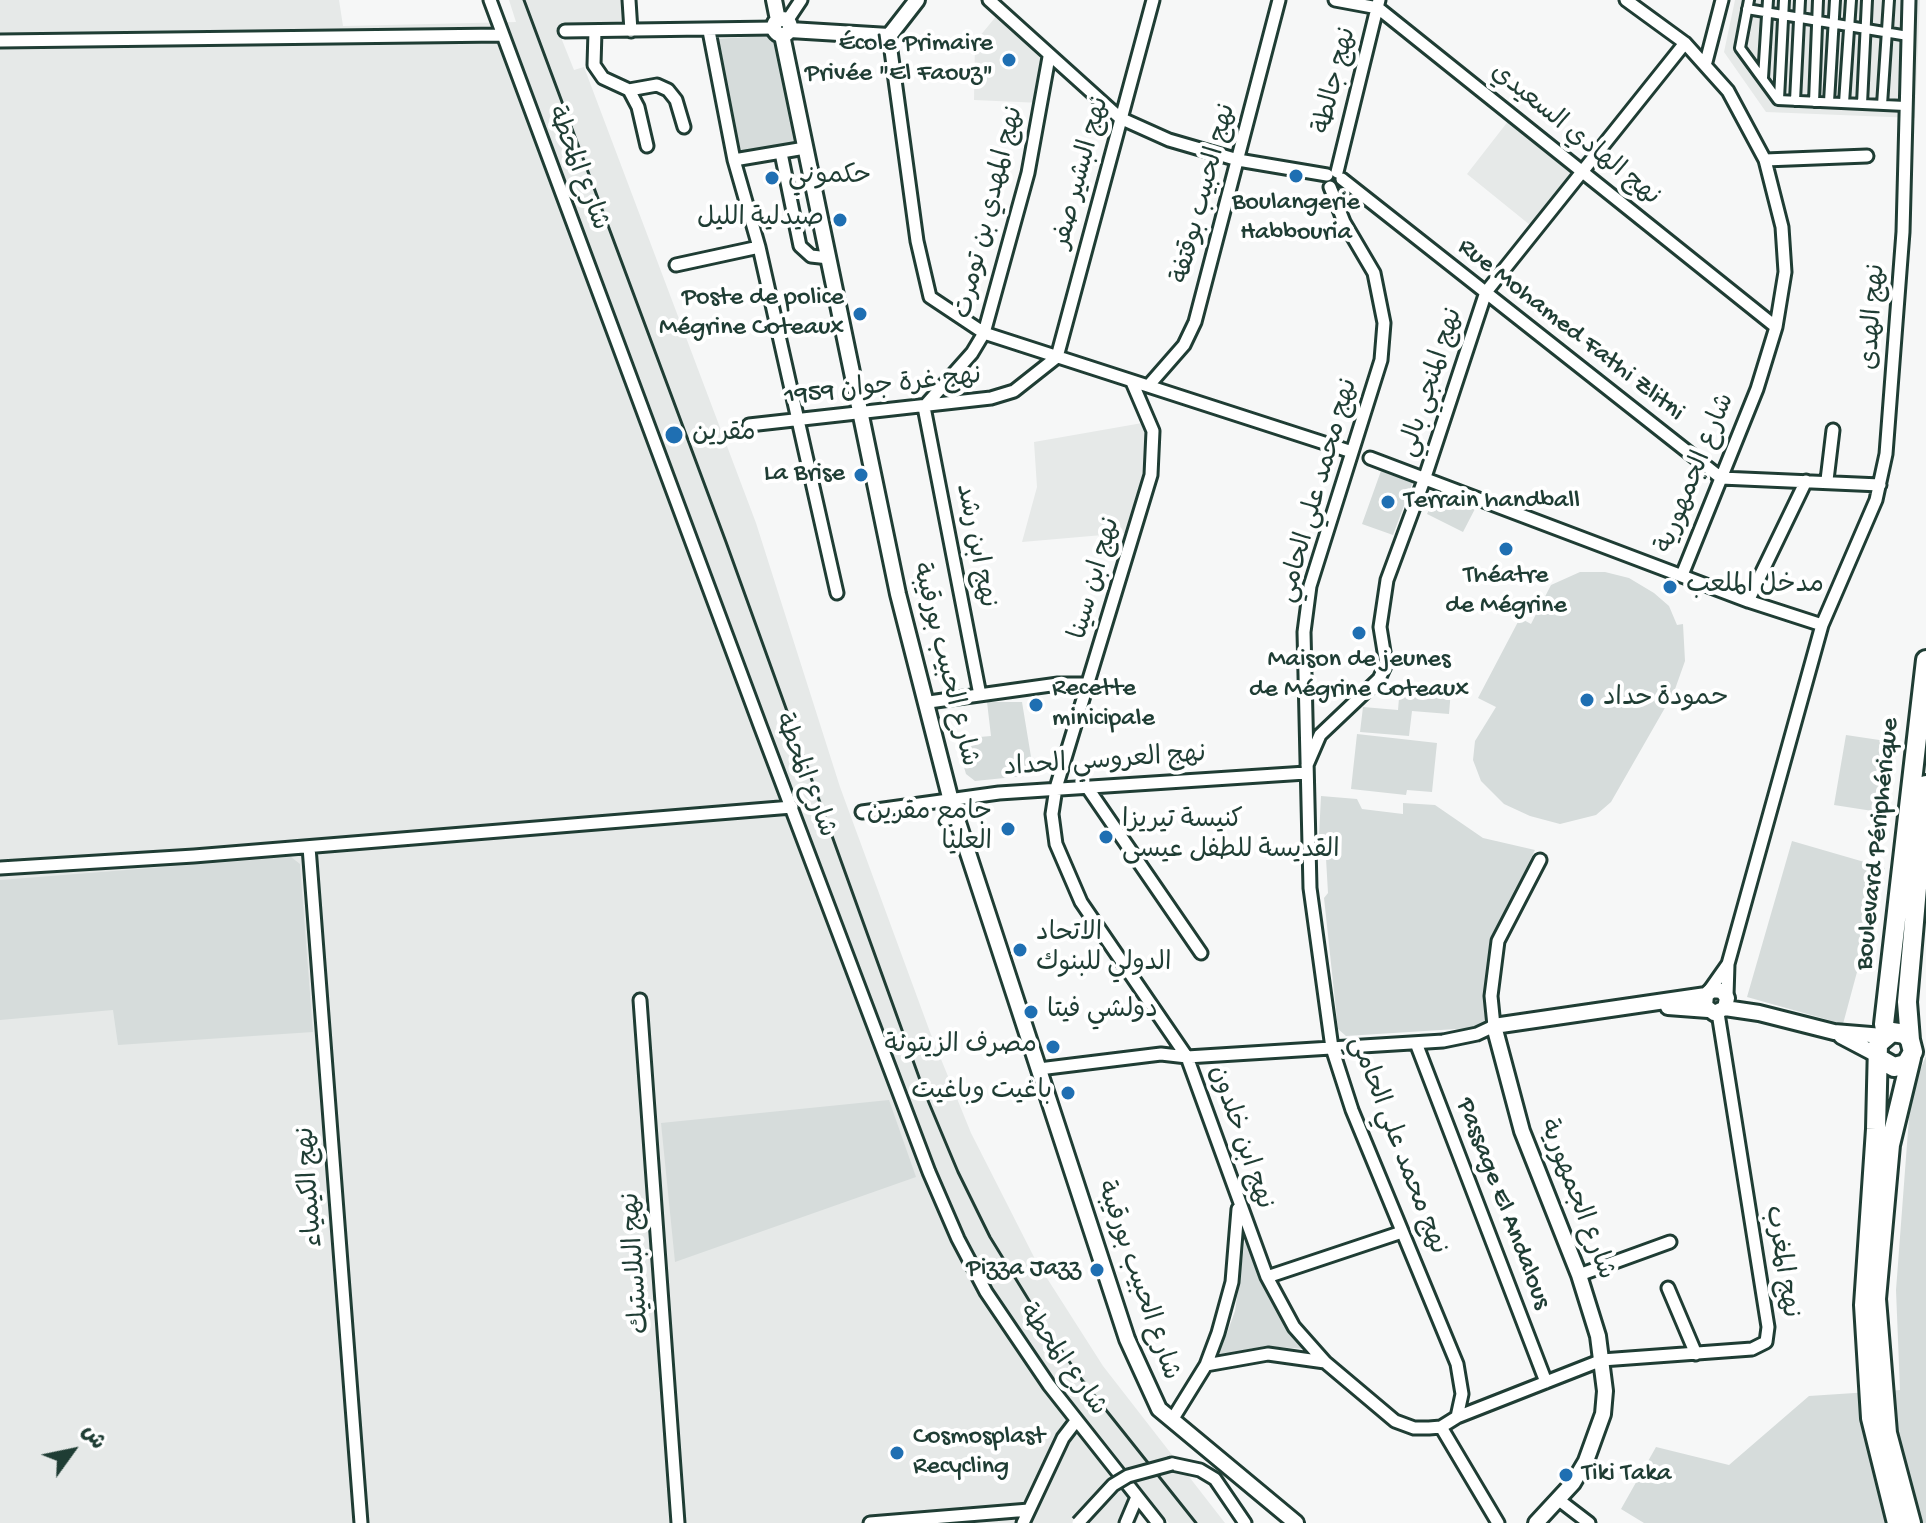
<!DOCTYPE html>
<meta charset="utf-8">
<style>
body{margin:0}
#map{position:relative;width:1926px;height:1523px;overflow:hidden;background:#f6f7f7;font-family:"Gochi Hand","Playpen Sans Arabic",sans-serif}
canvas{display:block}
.north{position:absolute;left:32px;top:1411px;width:80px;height:80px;-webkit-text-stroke:6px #fff;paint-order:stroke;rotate:57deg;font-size:22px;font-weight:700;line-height:32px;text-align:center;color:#1f3d34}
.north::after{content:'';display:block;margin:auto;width:28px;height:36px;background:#1f3d34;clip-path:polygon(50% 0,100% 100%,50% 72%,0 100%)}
</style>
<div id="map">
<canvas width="1926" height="1523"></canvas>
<div class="north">ش</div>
</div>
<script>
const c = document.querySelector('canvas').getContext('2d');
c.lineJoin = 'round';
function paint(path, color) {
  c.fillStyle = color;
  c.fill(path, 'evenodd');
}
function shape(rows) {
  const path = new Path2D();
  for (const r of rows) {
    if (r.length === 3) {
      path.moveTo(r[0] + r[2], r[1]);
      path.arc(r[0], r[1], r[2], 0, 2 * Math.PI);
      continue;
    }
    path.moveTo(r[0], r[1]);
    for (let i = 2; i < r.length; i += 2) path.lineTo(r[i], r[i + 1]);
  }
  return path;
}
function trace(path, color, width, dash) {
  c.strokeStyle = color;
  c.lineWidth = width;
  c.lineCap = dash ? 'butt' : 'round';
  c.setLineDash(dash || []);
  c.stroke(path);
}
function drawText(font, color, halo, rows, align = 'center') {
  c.font = font + ' "Gochi Hand","Playpen Sans Arabic",sans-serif';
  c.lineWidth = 8;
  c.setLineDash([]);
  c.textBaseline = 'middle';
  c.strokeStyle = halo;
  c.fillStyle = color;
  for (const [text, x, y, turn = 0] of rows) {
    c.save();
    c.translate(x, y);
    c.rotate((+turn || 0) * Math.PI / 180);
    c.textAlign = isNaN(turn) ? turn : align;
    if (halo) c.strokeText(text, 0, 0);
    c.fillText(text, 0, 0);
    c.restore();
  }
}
paint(shape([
 [0,0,339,0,343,26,516,22,509,0,632,0,637,25,558,30,574,70,584,67,756,523,840,787,930,1032,971,1133,1036,1261,1103,1366,1225,1523,1169,1523,1153,1504,1141,1512,1136,1523,0,1523],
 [1735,0,1920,0,1915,118,1766,112,1724,52],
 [998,14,1045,63,1041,103,974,100,975,42],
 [1509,120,1573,170,1530,225,1467,174],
 [1148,422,1149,458,1126,533,1022,542,1037,487,1034,442]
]), '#e6e9e8');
paint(shape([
 [768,36,780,47,800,143,740,161,712,39],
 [1382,468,1414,479,1393,535,1362,524],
 [1440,487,1477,505,1463,532,1427,514],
 [1580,572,1605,572,1629,578,1654,593,1669,606,1677,625,1683,624,1685,661,1674,692,1611,802,1596,815,1560,824,1530,816,1504,804,1481,781,1473,760,1475,741,1496,707,1478,698,1520,618,1531,624,1551,585],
 [1400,686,1451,690,1449,714,1412,711,1409,736,1360,732,1363,707,1398,710],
 [987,702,1022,702,1034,775,975,781,966,774,956,739,991,736],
 [1357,734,1437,743,1432,792,1407,790,1406,795,1351,789],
 [1846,735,1886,741,1879,812,1834,805],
 [1321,796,1357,799,1362,809,1403,814,1403,803,1435,805,1483,838,1535,850,1493,937,1486,997,1488,1027,1346,1036,1338,1029,1324,898,1328,893,1325,841,1319,836],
 [1792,841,1885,868,1843,1024,1747,997],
 [291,857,300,864,313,1032,118,1045,113,1010,0,1020,0,880],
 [1926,1056,1926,1523,1644,1523,1621,1509,1656,1447,1729,1465,1809,1396,1900,1390,1896,1290,1911,1091],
 [889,1100,916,1177,675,1262,661,1123],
 [1245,1240,1273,1305,1304,1349,1266,1346,1244,1350,1206,1365,1226,1336,1235,1311]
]), '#d6dcdb');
const pedestrian = shape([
 [1749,0,1740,48,1778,100,1905,106],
 [1747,9,1908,36],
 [1763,78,1768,0],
 [1779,99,1784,0],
 [1795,101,1800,0],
 [1814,102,1818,0],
 [1829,102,1835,0],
 [1844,103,1851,0],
 [1862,104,1867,0],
 [1882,105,1889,0]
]);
const minor = shape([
 [490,0,761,728,929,1172,958,1239,986,1292,1049,1385,1158,1523],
 [629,0,631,31],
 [989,0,1120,118,1169,140,1238,160,1327,175],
 [1335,0,1378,8,1776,327],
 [1626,0,1685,43,1728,91,1765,160,1782,227,1785,272,1776,327,1757,389,1682,575],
 [787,21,801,0],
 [565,31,774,28],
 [595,31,594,65,603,78,629,90,638,107,647,146],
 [709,31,734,160,759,247,837,593],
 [889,36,917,241,930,297,984,333,1352,452],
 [0,41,502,35],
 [1706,62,1722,0],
 [629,90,657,85,668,90,676,100,684,127],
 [781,153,800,246,811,256,829,258],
 [734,160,805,148],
 [1765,160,1867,156],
 [1337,172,1379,0],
 [1342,179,1721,478,1880,485],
 [1330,187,1344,222,1374,273,1384,323,1381,360,1310,586,1304,632,1310,888,1332,1048,1352,1110,1457,1364,1462,1394,1457,1417],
 [676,265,759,247],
 [1132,382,1153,431,1151,475,1056,788,1052,814,1056,844,1081,902,1187,1057,1267,1277,1294,1327,1325,1362,1395,1421,1414,1428,1429,1428,1441,1427,1457,1417,1602,1360,1752,1349,1766,1342,1768,1327,1718,1013],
 [1149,385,1184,345,1195,322,1279,0],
 [749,425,991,398,1014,391,1057,357,1153,0],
 [1370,458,1748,601,1822,625,1728,964],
 [1827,480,1833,430],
 [1748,601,1806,481],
 [1822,625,1876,500,1886,454,1903,232,1909,0],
 [980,695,924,407,972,353,984,333,1028,173,1049,57],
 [929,702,1058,684,1089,684],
 [1307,765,1320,735,1379,679,1386,664,1380,627,1387,580,1424,480,1486,292,1685,43],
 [1087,787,1201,953],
 [862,812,999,793,1306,773],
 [309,847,361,1523],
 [0,868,194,856,792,807],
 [1709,991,1728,964,1727,996],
 [640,1000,678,1523],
 [1416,1043,1546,1382],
 [1039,1069,1161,1054,1187,1057,1443,1041,1477,1034,1494,1026,1491,996,1498,941,1540,860],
 [1579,1275,1670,1242],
 [1267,1277,1402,1232],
 [1668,1288,1696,1354],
 [1206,1365,1268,1354,1325,1362],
 [1172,1420,1206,1365,1218,1333,1232,1282,1238,1209],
 [1441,1427,1498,1523],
 [1172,1464,1200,1470,1215,1479,1245,1523],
 [1559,1500,1589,1523],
 [870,1523,1029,1510],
 [1023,1523,1063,1438,1076,1421],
 [1126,1523,1137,1497]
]);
const tertiary = shape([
 [774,0,778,20],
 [782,27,8],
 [790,30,889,36,917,0],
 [782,35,898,594,951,801,1127,1339,1159,1409,1296,1523],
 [1668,1007,1708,1010],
 [1725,1008,1727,998,1722,991,1712,990,1706,995,1705,1006,1714,1013,1725,1008,1759,1013,1834,1032,1883,1036],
 [1841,1036,1879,1056],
 [1536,1523,1573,1483,1586,1461,1603,1414,1605,1391,1598,1336,1579,1275,1522,1131,1494,1026,1706,995]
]);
const trunk = shape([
 [1886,1034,1884,1024,1926,660],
 [1910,1040,1907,1002,1926,785],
 [1911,1058,1890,1145,1876,1299,1887,1433,1911,1523],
 [1880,1059,1894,1067,1906,1064,1913,1052,1910,1040,1905,1034,1892,1032,1878,1044,1876,1129,1864,1305,1871,1418,1897,1523]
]);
trace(pedestrian, '#1f3d34', 14);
trace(minor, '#1f3d34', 17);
trace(tertiary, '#1f3d34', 20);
trace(trunk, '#1f3d34', 24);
trace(pedestrian, '#fff', 8);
trace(minor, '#fff', 11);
trace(tertiary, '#fff', 14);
trace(trunk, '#fff', 18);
trace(shape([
 [524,0,726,542,924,1091,958,1172,990,1237,1046,1328,1082,1380,1196,1523]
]), '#1f3d34', 3);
const minorBridge = shape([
 [1078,1523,1113,1485,1128,1476,1172,1464]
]);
trace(minorBridge, '#1f3d34', 17, []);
trace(minorBridge, '#fff', 11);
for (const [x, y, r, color] of [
 [1009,60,8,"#1f6fb2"],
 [1296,176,8,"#1f6fb2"],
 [772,178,8,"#1f6fb2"],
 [840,220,8,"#1f6fb2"],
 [860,314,8,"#1f6fb2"],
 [674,435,10,"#1f6fb2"],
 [861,475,8,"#1f6fb2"],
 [1388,502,8,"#1f6fb2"],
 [1506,549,8,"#1f6fb2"],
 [1670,587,8,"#1f6fb2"],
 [1359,633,8,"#1f6fb2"],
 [1587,700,8,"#1f6fb2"],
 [1036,705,8,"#1f6fb2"],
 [1008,829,8,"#1f6fb2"],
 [1106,837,8,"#1f6fb2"],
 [1020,950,8,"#1f6fb2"],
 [1031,1012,8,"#1f6fb2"],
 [1053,1047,8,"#1f6fb2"],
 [1068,1093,8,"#1f6fb2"],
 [1097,1270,8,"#1f6fb2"],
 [897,1453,8,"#1f6fb2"],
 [1566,1475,8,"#1f6fb2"]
]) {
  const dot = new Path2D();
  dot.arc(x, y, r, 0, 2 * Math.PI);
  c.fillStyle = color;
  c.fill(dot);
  trace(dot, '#fff', 3);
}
drawText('26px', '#1f3d34', '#fff', [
 ["École Primaire",993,45,"right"],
 ["Privée \"El Faouz\"",993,75,"right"],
 ["حكموني",788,178],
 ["Boulangerie",1296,204,"center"],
 ["Habbouria",1296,234,"center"],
 ["صيدلية الليل",824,220,"right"],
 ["Poste de police",844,299,"right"],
 ["Mégrine Coteaux",844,329,"right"],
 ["مقرين",692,435],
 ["La Brise",845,475,"right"],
 ["Terrain handball",1404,502],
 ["Théatre",1506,577,"center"],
 ["de Mégrine",1506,607,"center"],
 ["مدخل الملعب",1686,587],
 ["Maison de jeunes",1359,661,"center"],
 ["de Mégrine Coteaux",1359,691,"center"],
 ["Recette",1052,690],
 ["minicipale",1052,720],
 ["حمودة حداد",1603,700],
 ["جامع مقرين",992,814,"right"],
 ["العليا",992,844,"right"],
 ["كنيسة تيريزا",1122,822],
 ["القديسة للطفل عيسى",1122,852],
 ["الاتحاد",1036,935],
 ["الدولي للبنوك",1036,965],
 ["دولشي فيتا",1047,1012],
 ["مصرف الزيتونة",1037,1047,"right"],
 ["باغيت وباغيت",1052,1093,"right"],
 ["Pizza Jazz",1081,1270,"right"],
 ["Cosmosplast",913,1438],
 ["Recycling",913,1468],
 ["Tiki Taka",1582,1475]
], 'left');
drawText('26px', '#1f3d34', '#fff', [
 ["نهج جالطة",1337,81,-76],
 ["نهج الهادي السعيدي",1574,136,39],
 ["شارع المحطة",576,169,69],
 ["نهج البشير صفر",1083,173,-75],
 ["نهج الحبيب بوقتفة",1206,194,-75],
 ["نهج المهدي بن تومرت",991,213,-76],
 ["نهج الهدى",1875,317,-86],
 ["Rue Mohamed Fathi Zlitni",1570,331,38],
 ["نهج المنجي بالي",1433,383,-72],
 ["نهج غرة جوان 1959",883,388,-6],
 ["شارع الجمهورية",1697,474,-68],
 ["نهج محمد علي الحامي",1320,491,-74],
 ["نهج ابن رشد",974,546,79],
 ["نهج ابن سينا",1097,579,-74],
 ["شارع الحبيب بورقيبة",943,665,76],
 ["نهج العروسي الحداد",1105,763,-4],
 ["شارع المحطة",803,776,69],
 ["Boulevard Périphérique",1879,844,-84],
 ["نهج ابن خلدون",1239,1138,71],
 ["نهج محمد علي الحامي",1396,1146,69],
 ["نهج الكيمياء",312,1187,-94],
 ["شارع الجمهورية",1575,1200,69],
 ["Passage El Andalous",1502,1204,69],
 ["نهج المغرب",1780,1262,81],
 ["نهج البلاستيك",638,1263,-94],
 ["شارع الحبيب بورقيبة",1136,1281,71],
 ["شارع المحطة",1061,1361,54]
]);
</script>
